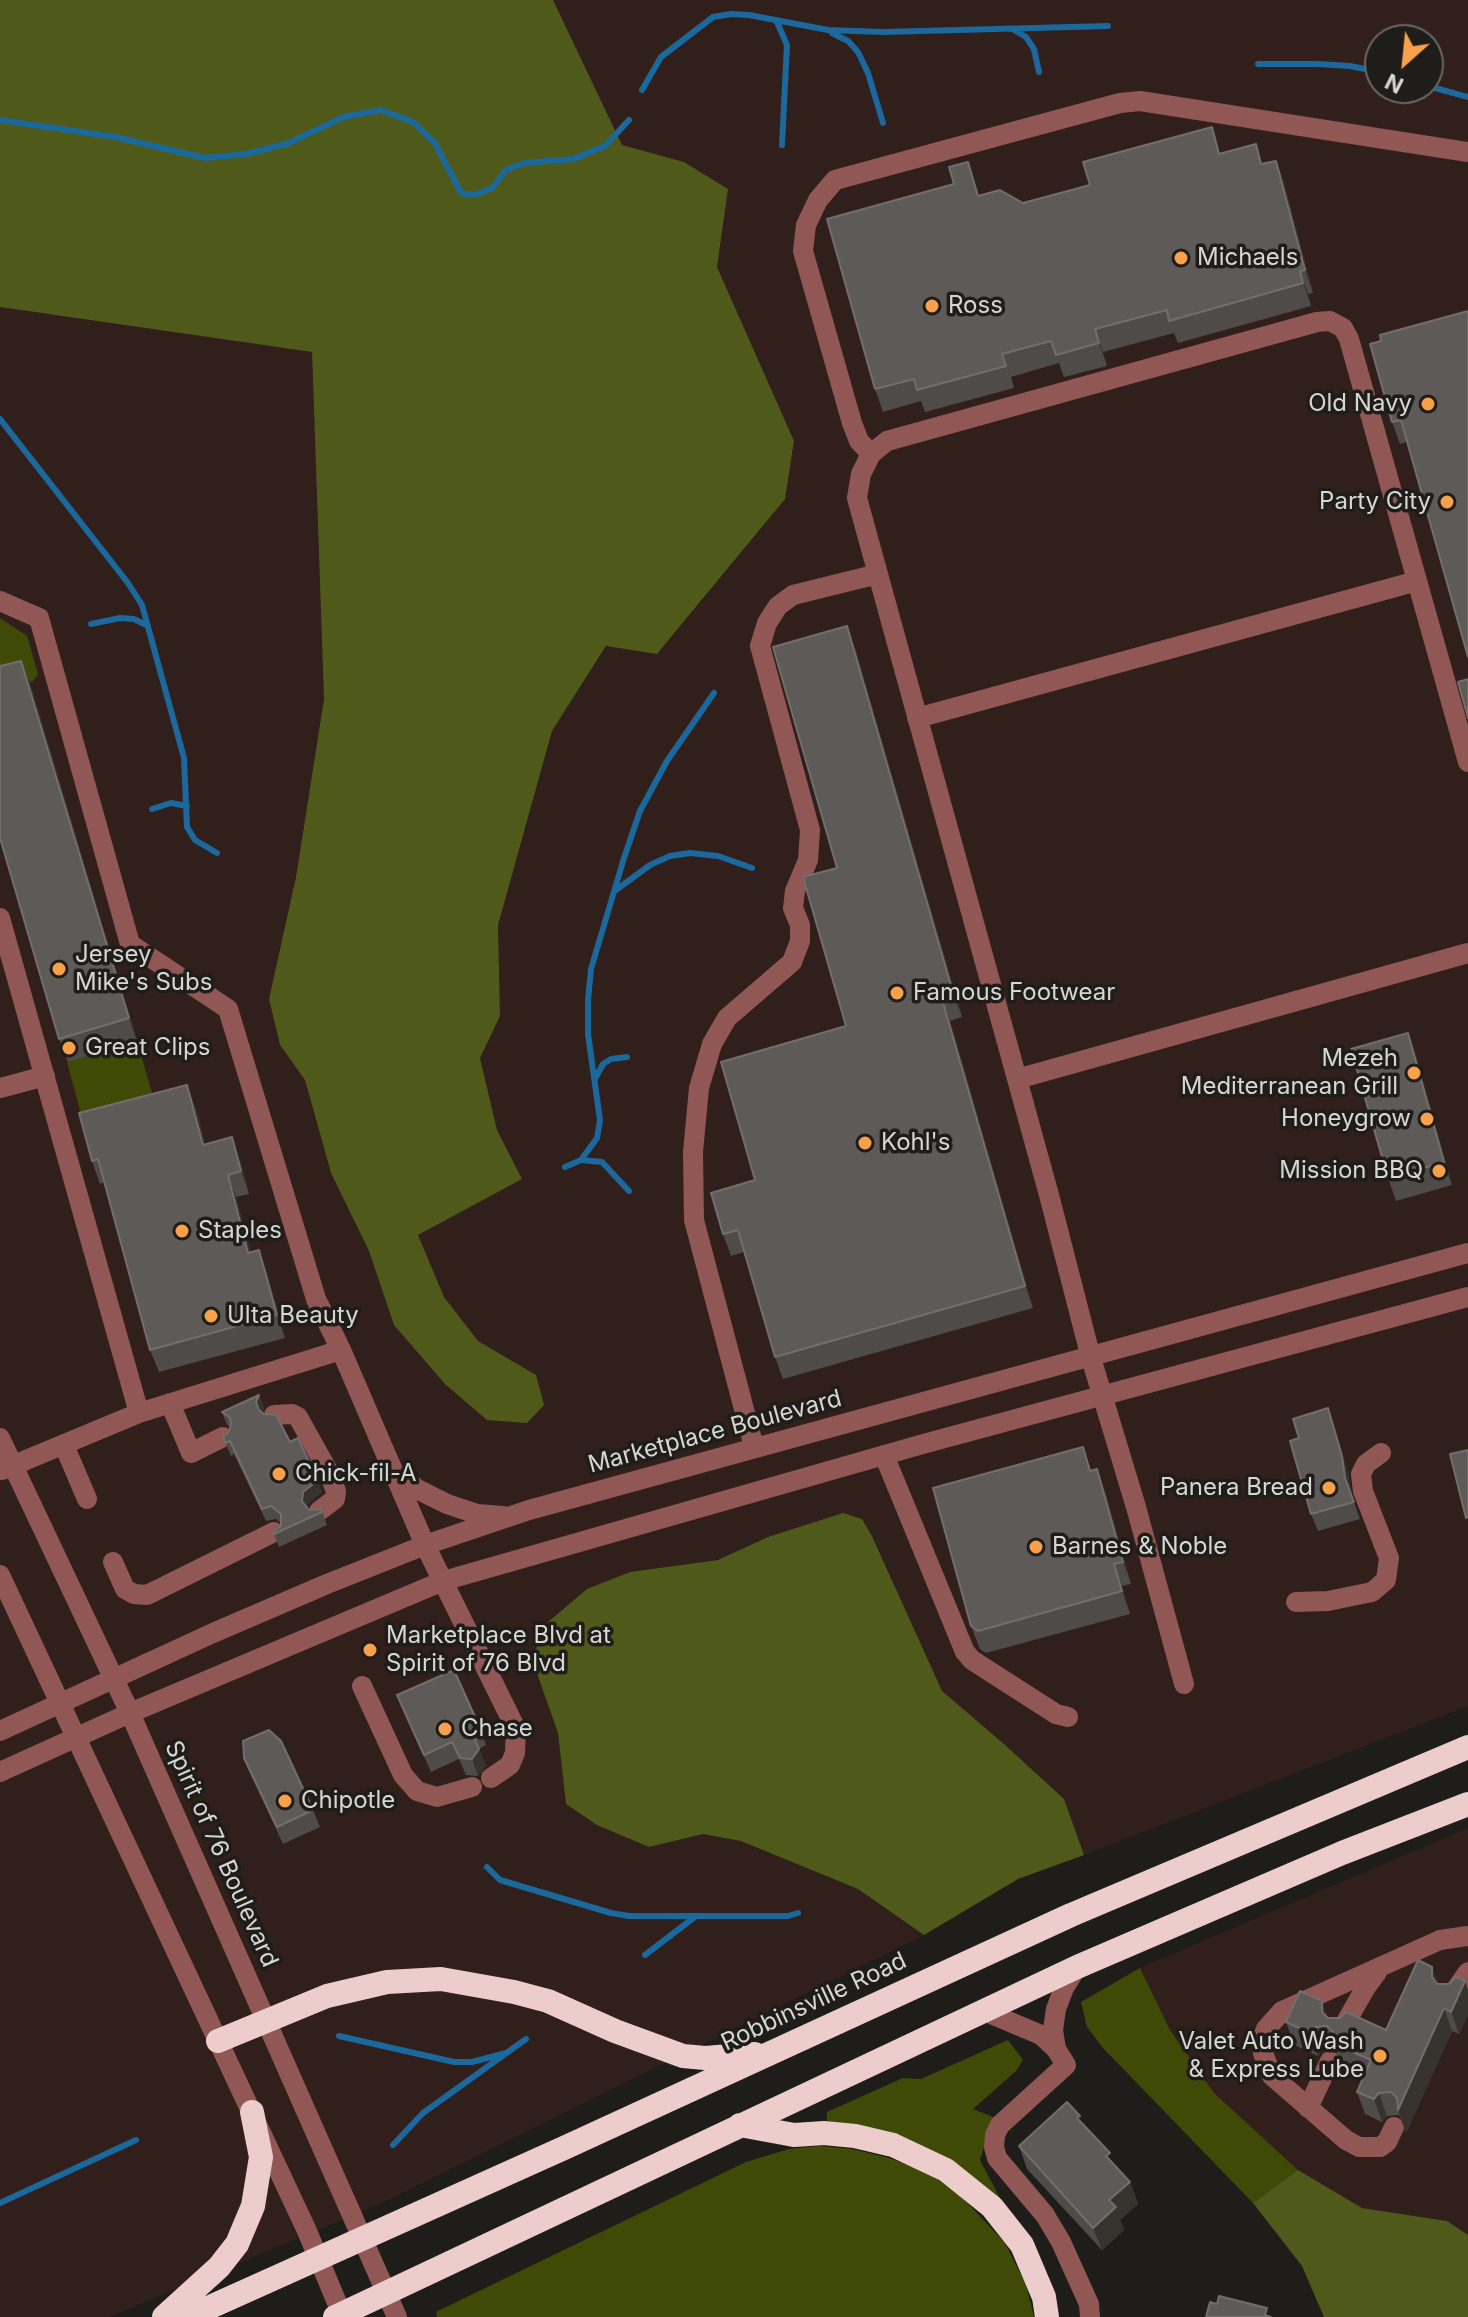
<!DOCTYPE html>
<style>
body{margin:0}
#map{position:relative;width:1468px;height:2317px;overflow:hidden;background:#1f1d19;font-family:Inter,sans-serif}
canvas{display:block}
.north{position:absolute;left:1364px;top:24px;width:80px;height:80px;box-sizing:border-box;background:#1f1d19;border:2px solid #696763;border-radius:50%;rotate:207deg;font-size:22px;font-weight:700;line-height:32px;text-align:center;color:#d8d6d3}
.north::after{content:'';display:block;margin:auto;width:28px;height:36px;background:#f8a14a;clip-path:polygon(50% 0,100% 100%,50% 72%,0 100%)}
</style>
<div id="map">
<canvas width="1468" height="2317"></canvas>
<div class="north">N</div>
</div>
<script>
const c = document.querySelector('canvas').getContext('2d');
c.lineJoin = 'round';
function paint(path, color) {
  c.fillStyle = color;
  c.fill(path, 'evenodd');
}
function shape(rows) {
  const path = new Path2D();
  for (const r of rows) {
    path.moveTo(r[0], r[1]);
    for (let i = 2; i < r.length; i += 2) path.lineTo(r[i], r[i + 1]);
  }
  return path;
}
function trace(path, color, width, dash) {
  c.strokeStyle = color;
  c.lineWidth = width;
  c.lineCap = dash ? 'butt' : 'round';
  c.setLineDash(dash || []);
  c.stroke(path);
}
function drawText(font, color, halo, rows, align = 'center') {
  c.font = font + ' Inter,sans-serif';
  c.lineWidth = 7;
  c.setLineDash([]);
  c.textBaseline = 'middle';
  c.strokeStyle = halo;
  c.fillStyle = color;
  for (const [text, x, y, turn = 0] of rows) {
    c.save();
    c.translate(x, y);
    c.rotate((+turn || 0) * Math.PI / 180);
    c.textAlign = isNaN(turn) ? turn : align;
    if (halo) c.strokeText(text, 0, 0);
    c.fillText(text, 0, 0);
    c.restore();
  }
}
paint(shape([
 [553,0,1468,0,1468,1706,1084,1855,1064,1799,1004,1744,942,1692,873,1536,862,1519,768,1537,718,1560,630,1572,587,1589,541,1628,533,1662,558,1733,566,1804,649,1847,703,1834,741,1841,858,1889,924,1935,378,2205,109,2317,0,2317,0,307,312,352,324,699,296,877,269,999,280,1045,305,1080,331,1173,369,1251,394,1325,536,1375,478,1341,444,1297,418,1235,522,1179,497,1130,480,1058,500,1015,498,925,552,731,607,646,658,654,785,499,794,441,717,267,727,189,684,162,622,145],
 [1380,40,1428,40,1428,88,1380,88],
 [1468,1828,1468,2235,1447,2221,1362,2208,1298,2170,1214,2093,1170,2030,1140,1968]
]), '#311f1c');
paint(shape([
 [0,618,27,636,38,674,33,681,0,690],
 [137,1041,159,1117,87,1136,67,1062],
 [1140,1968,1170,2030,1214,2093,1298,2170,1253,2203,1103,2048,1087,2027,1081,2002],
 [1008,2040,1023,2060,1016,2071,973,2109,993,2117,980,2160,1002,2202,949,2159,867,2128,827,2121,827,2112,903,2078,921,2079],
 [819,2146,852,2149,889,2158,929,2173,961,2196,1005,2243,1026,2285,1034,2317,437,2317,436,2312,477,2292,746,2162,789,2149]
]), '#3f4a07');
paint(shape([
 [0,0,553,0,622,145,684,162,728,189,717,267,794,441,785,499,657,654,606,646,552,731,498,925,500,1016,480,1058,497,1130,522,1179,418,1235,444,1297,478,1341,536,1375,544,1405,527,1423,487,1420,445,1384,394,1325,369,1251,331,1173,305,1080,280,1045,269,999,296,877,324,699,312,352,0,307],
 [843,1513,862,1519,872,1536,942,1691,1004,1744,1064,1799,1084,1855,1018,1879,924,1935,858,1889,741,1841,703,1834,649,1847,597,1825,566,1804,558,1733,533,1662,541,1628,587,1589,630,1572,718,1560,768,1537],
 [1298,2170,1362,2208,1447,2221,1468,2235,1468,2317,1324,2317,1302,2266,1253,2203]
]), '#4f5a1a');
trace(shape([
 [777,22,787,45,782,145],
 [1014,30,1026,37,1034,49,1039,72],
 [832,33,848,41,858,52,868,73,883,123],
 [1258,64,1318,64,1350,66,1380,72],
 [1428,86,1468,97],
 [642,90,661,57,713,17,731,14,749,15,828,30,883,32,1108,26],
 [0,120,115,137,205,158,246,154,289,143,343,117,381,110,413,122,435,143,461,193,475,195,492,188,506,170,524,163,573,159,605,146,629,120],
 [0,419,128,583,142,605,184,758,187,827,195,840,217,853],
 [91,624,120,618,134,619,148,626],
 [152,809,171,803,187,806],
 [616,890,650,865,670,856,690,853,718,856,752,868],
 [596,1077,603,1064,611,1059,627,1057],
 [582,1160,602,1162,629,1191],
 [565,1167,581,1160,597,1138,600,1120,588,1034,588,1000,591,969,624,858,640,811,667,761,714,693],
 [487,1867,500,1880,611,1913,629,1916,788,1916,798,1913],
 [645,1955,696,1916],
 [339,2036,454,2062,472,2062,506,2053],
 [393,2145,423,2113,526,2039],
 [0,2203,136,2140]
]), '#1a689c', 6);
trace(shape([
 [871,454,859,441,852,423,803,251,806,225,818,200,835,180,1120,103,1140,101,1468,152],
 [0,601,39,618,130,944,228,1009,316,1299,341,1350,425,1545,516,1729,515,1753,510,1765,491,1778],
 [917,718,1417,581],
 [0,918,139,1413],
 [1017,1079,1468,953],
 [0,1088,45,1076],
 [170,1403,191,1453,223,1437],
 [274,1415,292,1414,298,1417,327,1469,336,1491,335,1499,319,1511],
 [0,1438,130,1713,397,2317],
 [64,1445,87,1499],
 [754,1447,694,1220,693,1152,699,1088,712,1044,727,1018,792,962,800,941,800,925,793,908,795,891,808,860,810,830,760,646,767,623,778,606,793,595,878,574],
 [884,1455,965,1652,972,1660,1056,1714,1068,1717],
 [2,1470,139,1413,341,1350],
 [394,1472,419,1490,447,1504,477,1514,503,1516],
 [113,1562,125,1589,134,1594,147,1595,274,1532],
 [0,1575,307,2231,343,2317],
 [1296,1602,1328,1601,1372,1592,1386,1580,1389,1558,1363,1491,1361,1474,1366,1464,1381,1453],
 [1184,1684,1136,1507,1091,1358,1049,1195,857,498,861,474,871,454,887,441,1317,322,1330,321,1343,328,1349,339,1468,762],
 [362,1686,403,1775,417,1791,437,1797,472,1787],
 [0,1731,213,1633,327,1584,425,1545,529,1510,1468,1253],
 [0,1772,130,1713,443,1581,923,1444,1468,1297],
 [1452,1995,1468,1972],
 [984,2011,1041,2035,1056,2049,1066,2065,1000,2125,995,2135,994,2147,997,2158,1045,2215,1061,2242,1089,2304,1090,2317],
 [1342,2029,1366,1987,1377,1972],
 [1056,2049,1053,2030,1056,2009,1064,1988,1077,1967],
 [1308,2108,1330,2061],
 [1394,2127,1387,2142,1380,2147,1359,2147,1346,2140,1272,2076,1263,2053,1262,2040,1266,2029,1282,2011,1440,1940,1468,1936]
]), '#905755', 20);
trace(shape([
 [218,2041,327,1996,387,1982,441,1979,514,1992,548,2001,615,2031,683,2056,705,2058,755,2054],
 [740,2125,794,2135,824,2133,855,2136,893,2145,946,2170,992,2207,1022,2245,1044,2297,1047,2317],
 [164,2317,219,2267,237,2244,253,2206,261,2157,252,2112],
 [188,2317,564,2148,1071,1915,1468,1747],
 [335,2317,1077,1967,1342,1853,1468,1804]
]), '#eccdcc', 24);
paint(shape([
 [1221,153,1263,164,1276,161,1284,183,1313,293,1308,294,1311,306,1178,343,1174,333,1103,352,1107,366,1064,377,1059,363,1011,377,1014,388,925,412,921,401,883,412,875,389,954,184,968,162,979,196,1023,203],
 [1381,341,1407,442,1400,444,1392,422],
 [855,648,962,1017,950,1021,1033,1308,783,1379,775,1357,744,1252,731,1256,723,1234,846,1026,837,868],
 [21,661,30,683,137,1041,68,1062,59,1039],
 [1416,1056,1452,1185,1396,1201,1388,1178],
 [196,1108,205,1144,240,1160,249,1194,236,1197,250,1252,267,1273,285,1338,159,1372,150,1350,104,1182,100,1184,92,1161],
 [259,1395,264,1408,262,1412,290,1442,322,1492,307,1505,307,1508,309,1510,321,1509,327,1525,279,1547,273,1532,281,1526,281,1523,276,1519,266,1521,234,1454,231,1456,223,1437,229,1432,230,1427,227,1425,222,1412],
 [1328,1408,1348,1473,1351,1494,1360,1519,1318,1531,1311,1514,1299,1438],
 [1105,1491,1131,1584,1122,1586,1130,1614,986,1653,980,1649,971,1626],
 [397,1695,480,1728,486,1745,479,1749,486,1766,478,1776,466,1775,459,1759,431,1772,404,1712],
 [244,1758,313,1810,320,1827,283,1844,251,1775],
 [1465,1981,1468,1990,1468,2015,1459,2034,1452,2031,1406,2133,1399,2115,1387,2116,1382,2122,1365,2114,1357,2092,1364,2076,1342,2066,1335,2049,1323,2050,1318,2056,1294,2045,1286,2022,1386,2030,1438,1984,1449,1984],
 [1083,2124,1114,2165,1130,2182,1138,2204,1120,2220,1124,2230,1102,2250,1027,2169,1019,2146]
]), '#4f4b48');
paint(shape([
 [1276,161,1284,183,1313,293,1305,270],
 [968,162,976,185,986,219,978,196],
 [1300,271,1308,294,1311,306,1303,283],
 [1095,329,1103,352,1107,366,1099,343],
 [847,626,855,648,962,1017,954,996],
 [21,661,30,683,137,1041,129,1018],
 [942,999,950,1021,1033,1308,1025,1286],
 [1408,1033,1416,1056,1452,1185,1444,1162],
 [187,1085,196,1108,211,1167,203,1145],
 [232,1137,240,1160,249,1194,241,1171],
 [228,1175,236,1197,257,1275,248,1253],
 [259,1250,267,1273,285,1338,277,1315],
 [259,1395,264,1408,261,1415,256,1402],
 [1328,1408,1348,1473,1351,1495,1345,1478],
 [1097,1469,1105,1491,1131,1584,1123,1562],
 [318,1480,322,1492,307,1505,306,1513,302,1501,303,1492],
 [1114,1564,1122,1586,1130,1614,1122,1591],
 [479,1749,486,1766,478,1776,472,1759],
 [1432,1967,1441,1989,1432,1977],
 [1465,1981,1468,1990,1468,2015,1459,2034,1451,2012],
 [1322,2001,1330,2024,1322,2012],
 [1444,2008,1452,2031,1406,2133,1398,2110],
 [1315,2027,1323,2050,1318,2056,1310,2033],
 [1379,2093,1387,2116,1382,2122,1374,2099],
 [1130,2182,1138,2204,1120,2220,1124,2230,1102,2250,1093,2228,1109,2200]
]), '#36332f');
const building = shape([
 [1212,127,1219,154,1256,144,1261,164,1276,161,1305,270,1300,271,1303,283,1169,321,1167,310,1095,329,1099,343,1056,355,1051,341,1002,354,1006,366,917,390,914,379,875,389,827,219,954,184,949,167,968,162,978,196,1000,190,1023,203,1090,185,1083,162,1212,127],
 [1468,311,1468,657,1401,420,1392,422,1370,344,1381,341,1380,335,1468,311],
 [847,626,954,996,942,999,1025,1286,775,1357,738,1230,723,1234,711,1193,755,1180,721,1062,846,1026,803,877,837,868,773,647,847,626],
 [21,661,129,1018,59,1039,0,838,0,666,21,661],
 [1468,679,1468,718,1458,682,1468,679],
 [1408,1033,1444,1162,1388,1178,1351,1049,1408,1033],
 [187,1085,203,1145,232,1137,241,1171,228,1175,248,1253,259,1250,277,1315,150,1350,98,1159,92,1161,79,1113,187,1085],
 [259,1395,256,1402,259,1410,264,1414,276,1415,290,1442,298,1438,302,1447,318,1480,303,1492,302,1501,309,1510,321,1509,322,1512,274,1534,273,1532,281,1526,281,1514,271,1506,262,1509,230,1441,226,1443,223,1437,229,1432,231,1424,230,1418,222,1412,259,1395],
 [1328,1408,1342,1456,1345,1478,1354,1502,1311,1514,1290,1441,1299,1438,1293,1419,1328,1408],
 [1083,1447,1090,1471,1097,1469,1123,1562,1114,1564,1122,1591,978,1631,971,1626,933,1488,1083,1447],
 [1468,1450,1468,1517,1466,1518,1450,1454,1468,1450],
 [454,1670,480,1728,472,1732,479,1749,472,1759,460,1758,452,1742,424,1755,397,1695,454,1670],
 [269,1730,281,1741,313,1810,277,1827,244,1758,243,1741,269,1730],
 [1418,1960,1432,1967,1432,1977,1437,1984,1449,1984,1456,1977,1465,1981,1451,2012,1444,2008,1398,2110,1397,2098,1391,2092,1379,2093,1374,2099,1357,2092,1371,2060,1334,2044,1333,2032,1327,2026,1315,2027,1310,2033,1286,2022,1300,1991,1322,2001,1322,2012,1328,2018,1340,2018,1346,2012,1386,2030,1418,1960],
 [1067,2102,1080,2116,1077,2118,1110,2153,1106,2156,1130,2182,1109,2200,1116,2207,1093,2228,1019,2146,1067,2102],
 [1219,2296,1267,2308,1265,2315,1271,2317,1206,2317,1210,2302,1217,2304,1219,2296]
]);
paint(building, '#5e5a57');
trace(building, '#716e6b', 2);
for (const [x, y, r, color] of [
 [1181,258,8,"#f8a14a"],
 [932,306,8,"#f8a14a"],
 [1428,404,8,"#f8a14a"],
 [1447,502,8,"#f8a14a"],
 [59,969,8,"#f8a14a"],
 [897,993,8,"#f8a14a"],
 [69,1048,8,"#f8a14a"],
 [1414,1073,8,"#f8a14a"],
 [1427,1119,8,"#f8a14a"],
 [865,1143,8,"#f8a14a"],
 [1439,1171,8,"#f8a14a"],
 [182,1231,8,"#f8a14a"],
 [211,1316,8,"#f8a14a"],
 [279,1474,8,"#f8a14a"],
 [1329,1488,8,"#f8a14a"],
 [1036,1547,8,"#f8a14a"],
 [370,1650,8,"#f8a14a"],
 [445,1729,8,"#f8a14a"],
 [285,1801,8,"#f8a14a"],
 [1380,2056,8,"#f8a14a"]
]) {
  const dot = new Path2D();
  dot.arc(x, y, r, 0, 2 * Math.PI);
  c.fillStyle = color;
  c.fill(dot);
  trace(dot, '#1f1d19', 3);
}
drawText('24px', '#d8d6d3', '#1f1d19', [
 ["Michaels",1197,258],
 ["Ross",948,306],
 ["Old Navy",1412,404,"right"],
 ["Party City",1431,502,"right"],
 ["Jersey",75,955],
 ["Mike's Subs",75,983],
 ["Famous Footwear",913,993],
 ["Great Clips",85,1048],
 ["Mezeh",1398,1059,"right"],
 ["Mediterranean Grill",1398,1087,"right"],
 ["Honeygrow",1411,1119,"right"],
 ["Kohl's",881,1143],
 ["Mission BBQ",1423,1171,"right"],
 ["Staples",198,1231],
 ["Ulta Beauty",227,1316],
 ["Chick-fil-A",295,1474],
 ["Panera Bread",1313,1488,"right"],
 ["Barnes & Noble",1052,1547],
 ["Marketplace Blvd at",386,1636],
 ["Spirit of 76 Blvd",386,1664],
 ["Chase",461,1729],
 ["Chipotle",301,1801],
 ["Valet Auto Wash",1364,2042,"right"],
 ["& Express Lube",1364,2070,"right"]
], 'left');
drawText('24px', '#d8d6d3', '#1f1d19', [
 ["Marketplace Boulevard",715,1432,-15],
 ["Spirit of 76 Boulevard",221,1854,66],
 ["Robbinsville Road",814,2002,-25]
]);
</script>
